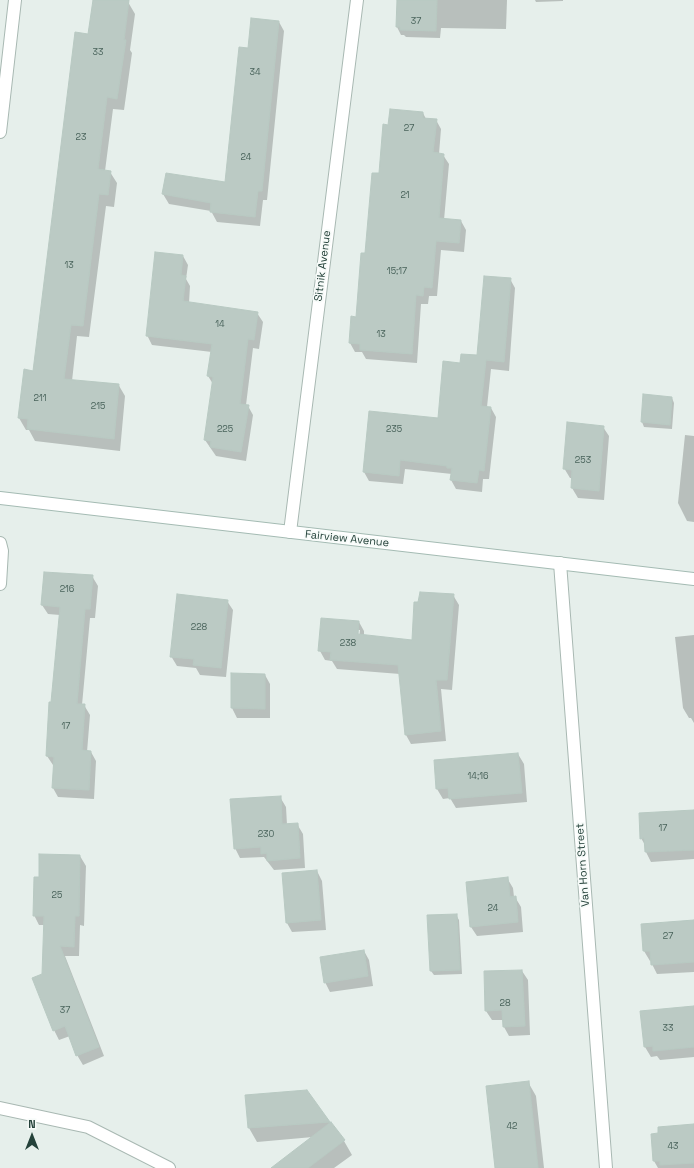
<!DOCTYPE html>
<style>
body{margin:0}
#map{position:relative;width:694px;height:1168px;overflow:hidden;background:#e6efeb;font-family:"Space Grotesk",sans-serif}
canvas{display:block}
.north{position:absolute;left:12px;top:1116px;width:40px;height:40px;-webkit-text-stroke:3px #f7fbf9;paint-order:stroke;rotate:0deg;font-size:11px;font-weight:700;line-height:16px;text-align:center;color:#24423a}
.north::after{content:'';display:block;margin:auto;width:14px;height:18px;background:#24423a;clip-path:polygon(50% 0,100% 100%,50% 72%,0 100%)}
</style>
<div id="map">
<canvas width="694" height="1168"></canvas>
<div class="north">N</div>
</div>
<script>
const c = document.querySelector('canvas').getContext('2d');
c.lineJoin = 'round';
function paint(path, color) {
  c.fillStyle = color;
  c.fill(path, 'evenodd');
}
function shape(rows) {
  const path = new Path2D();
  for (const r of rows) {
    path.moveTo(r[0], r[1]);
    for (let i = 2; i < r.length; i += 2) path.lineTo(r[i], r[i + 1]);
  }
  return path;
}
function trace(path, color, width, dash) {
  c.strokeStyle = color;
  c.lineWidth = width;
  c.lineCap = dash ? 'butt' : 'round';
  c.setLineDash(dash || []);
  c.stroke(path);
}
function drawText(font, color, halo, rows, align = 'center') {
  c.font = font + ' "Space Grotesk",sans-serif';
  c.lineWidth = 3.5;
  c.setLineDash([]);
  c.textBaseline = 'middle';
  c.strokeStyle = halo;
  c.fillStyle = color;
  for (const [text, x, y, turn = 0] of rows) {
    c.save();
    c.translate(x, y);
    c.rotate((+turn || 0) * Math.PI / 180);
    c.textAlign = isNaN(turn) ? turn : align;
    if (halo) c.strokeText(text, 0, 0);
    c.fillText(text, 0, 0);
    c.restore();
  }
}
paint(shape([
 [94,0,114,0,128,2,135,14,130,50,132,53,124,110,113,109,105,171,110,172,117,183,114,207,106,206,89,337,77,336,72,381,118,384,125,396,120,451,35,441,29,430,26,430,19,418,25,371,34,372],
 [398,0,507,0,506,29,441,28,440,38,406,37,404,35,401,35,397,27],
 [535,0,563,0,563,1,536,2],
 [279,22,284,31,267,200,263,200,260,226,217,222,211,211,169,204,163,194,167,174,226,184,248,49],
 [423,113,426,119,436,120,441,129,439,154,443,155,449,164,444,220,461,221,466,230,464,252,441,250,437,296,429,296,428,304,421,304,417,363,366,359,362,352,355,352,350,343,357,318,366,254,389,126],
 [183,256,188,265,186,279,190,286,189,303,257,313,263,322,259,349,253,348,246,405,248,406,253,415,246,461,216,456,205,440,213,384,208,376,212,352,152,345,147,335],
 [510,279,515,288,509,371,491,369,487,407,491,408,496,417,489,479,483,479,482,492,456,489,451,480,452,474,405,469,403,484,369,481,364,472,370,412,439,419,461,364,478,356],
 [644,395,672,398,674,403,672,429,644,427,642,422],
 [603,427,609,436,604,500,578,498,572,488,573,478,570,478,564,468],
 [685,435,694,436,694,522,687,521,678,503],
 [92,576,98,586,95,618,90,618,82,705,84,705,90,715,87,752,91,752,96,761,94,799,58,797,53,788,54,765,53,765,47,756,60,615,48,614,42,605],
 [453,595,459,605,452,690,441,689,446,741,411,744,406,735,400,674,337,669,332,661,325,660,320,651,359,622,364,631,364,636,413,641,419,603],
 [358,630,360,630,359,639,357,639],
 [227,601,233,610,226,677,200,675,196,668,177,666,171,656],
 [694,635,694,723,691,718,689,718,683,708,675,637],
 [265,675,270,684,270,718,237,718,232,708],
 [518,754,524,764,527,802,456,808,450,798,443,799,437,789,435,761],
 [280,797,286,807,287,825,297,824,303,834,305,868,274,870,264,857,240,858,235,848],
 [694,811,694,859,651,862,646,852,645,845,641,838],
 [80,856,86,866,84,926,80,925,79,956,65,956,104,1056,83,1065,77,1055,70,1036,59,1040,54,1030,43,974,45,925,39,925,34,915,40,878],
 [317,871,322,881,326,930,292,932,287,923],
 [507,878,513,888,514,897,515,897,521,907,523,932,477,936,471,927],
 [456,915,459,920,462,974,434,975,431,971],
 [694,921,694,972,657,974,652,964,652,960,650,961,644,951],
 [364,951,369,960,373,986,330,992,325,982],
 [522,971,528,980,530,1035,509,1036,504,1027,503,1020,492,1020,486,1011],
 [694,1007,694,1057,660,1060,657,1056,651,1057,645,1047,641,1012],
 [528,1082,536,1096,544,1168,496,1168],
 [306,1091,344,1141,352,1155,334,1168,293,1168,313,1137,257,1142,249,1128],
 [694,1125,694,1168,658,1168,654,1161]
]), '#0003');
const building = shape([
 [93,0,129,0,124,40,126,40,117,99,107,97,98,169,111,171,108,195,99,194,83,326,71,325,64,379,119,384,114,439,27,429,28,419,18,418,24,369,33,371,75,32,88,34,93,0],
 [397,0,437,0,436,31,400,30,400,27,396,27,397,0],
 [251,18,279,21,262,191,258,191,255,217,210,212,211,203,162,194,166,173,225,182,239,47,248,48,251,18],
 [390,109,423,112,423,118,437,119,433,152,444,154,439,218,461,220,459,243,436,241,432,288,424,287,423,296,416,295,412,354,360,350,360,344,349,343,351,316,356,317,361,253,365,253,372,173,379,173,383,124,388,125,390,109],
 [155,252,183,255,181,275,186,276,183,301,258,312,254,340,248,339,240,404,249,405,241,452,210,447,211,441,204,440,213,377,207,376,212,344,146,336,155,252],
 [484,276,511,278,504,362,486,360,481,406,491,407,484,471,479,470,477,483,450,480,452,468,447,468,447,466,400,460,399,476,363,472,369,411,438,418,443,361,460,363,461,354,477,355,484,276],
 [643,394,672,397,670,425,641,422,643,394],
 [567,422,604,426,599,491,571,488,572,470,563,469,567,422],
 [44,572,93,575,90,609,85,609,77,704,85,704,82,750,91,751,89,790,52,788,54,757,46,756,49,702,51,702,60,607,41,605,44,572],
 [420,592,454,594,447,680,436,680,441,731,405,735,398,665,330,660,331,652,318,651,321,618,359,621,358,634,412,640,414,602,418,602,420,592],
 [177,594,228,600,221,668,193,665,194,659,170,657,177,594],
 [231,673,265,674,265,709,231,708,231,673],
 [518,753,522,793,449,799,448,788,436,789,434,760,518,753],
 [281,796,282,824,298,823,300,858,267,861,267,853,261,854,261,847,234,849,230,799,281,796],
 [694,810,694,850,645,852,644,838,640,839,639,813,694,810],
 [39,854,80,855,79,916,75,916,74,947,60,946,99,1047,76,1056,65,1026,53,1031,32,978,42,974,44,916,33,916,34,877,39,877,39,854],
 [317,870,321,920,286,923,282,873,317,870],
 [508,877,510,897,516,896,518,922,470,927,466,882,508,877],
 [457,914,460,970,430,971,427,915,457,914],
 [694,920,694,962,651,965,650,951,643,951,641,924,694,920],
 [364,950,368,976,324,983,320,957,364,950],
 [522,970,525,1026,503,1027,502,1010,485,1011,484,971,522,970],
 [694,1006,694,1047,653,1051,653,1046,644,1047,640,1011,694,1006],
 [529,1081,538,1168,495,1168,486,1086,529,1081],
 [307,1090,330,1122,248,1128,245,1095,307,1090],
 [331,1122,345,1140,308,1168,271,1168,331,1122],
 [694,1124,694,1163,660,1165,660,1161,653,1161,651,1134,658,1133,658,1127,694,1124]
]);
paint(building, '#bbcac4');
trace(building, '#b8c9c2', 1);
const minor = shape([
 [0,132,15,0],
 [290,532,357,0],
 [0,543,2,551,0,584],
 [560,563,606,1168],
 [0,1108,88,1127,169,1168]
]);
const secondary = shape([
 [0,498,694,579]
]);
trace(minor, '#a8b8b2', 14);
trace(secondary, '#a4bbb3', 14);
trace(minor, '#fff', 12);
trace(secondary, '#fff', 12);
drawText('9px', '#4a645c', null, [
 ["37",416,22],
 ["33",98,53],
 ["34",255,73],
 ["27",409,129],
 ["23",81,138],
 ["24",246,158],
 ["21",405,196],
 ["13",69,266],
 ["15;17",397,272],
 ["14",220,325],
 ["13",381,335],
 ["211",40,399],
 ["215",98,407],
 ["225",225,430],
 ["235",394,430],
 ["253",583,461],
 ["216",67,590],
 ["228",199,628],
 ["238",348,644],
 ["17",66,727],
 ["14;16",478,777],
 ["17",663,829],
 ["230",266,835],
 ["25",57,896],
 ["24",493,909],
 ["27",668,937],
 ["28",505,1004],
 ["37",65,1011],
 ["33",668,1029],
 ["42",512,1127],
 ["43",673,1147]
]);
drawText('11px', '#24423a', '#f7fbf9', [
 ["Sitnik Avenue",323,266,-83],
 ["Fairview Avenue",347,539,6],
 ["Van Horn Street",583,865,-94]
]);
</script>
